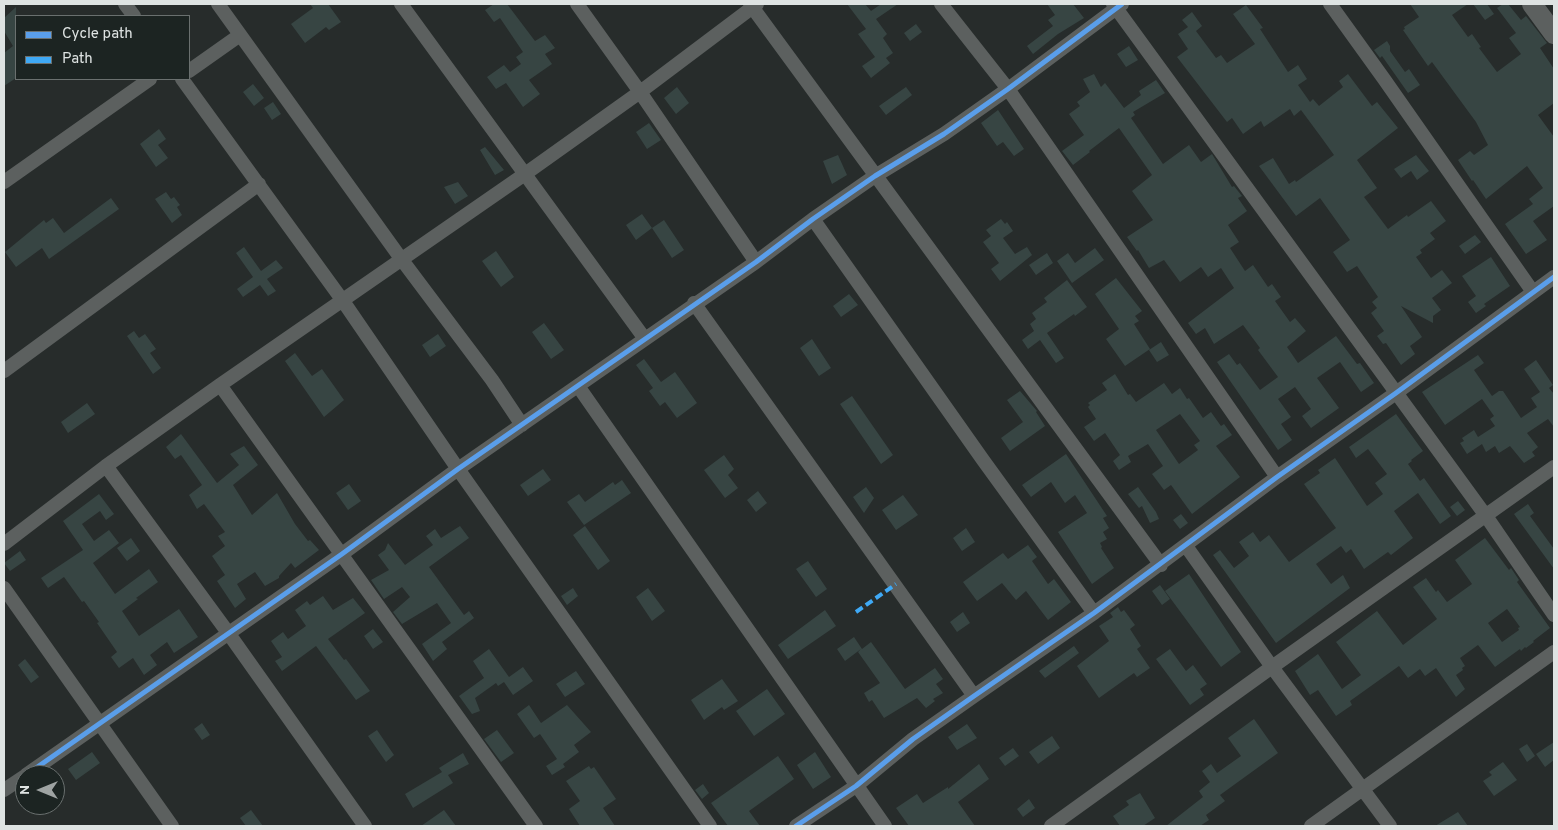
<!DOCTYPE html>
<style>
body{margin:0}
#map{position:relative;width:1558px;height:830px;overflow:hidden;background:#272c2b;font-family:Overpass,sans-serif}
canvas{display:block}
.frame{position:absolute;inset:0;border:5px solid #dee3e2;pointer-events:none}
.legend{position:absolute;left:15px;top:15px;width:175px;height:65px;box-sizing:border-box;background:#1c2422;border:1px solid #6a706f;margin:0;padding:6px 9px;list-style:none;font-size:15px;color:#dee3e2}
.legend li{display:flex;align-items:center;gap:10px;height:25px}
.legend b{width:25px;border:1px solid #6a706f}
.north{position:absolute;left:15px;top:765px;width:50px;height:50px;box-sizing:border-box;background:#1c2422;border:1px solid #6a706f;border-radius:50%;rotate:270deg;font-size:14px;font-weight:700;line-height:20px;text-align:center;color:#dee3e2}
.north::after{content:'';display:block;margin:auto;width:18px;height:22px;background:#9ea3a2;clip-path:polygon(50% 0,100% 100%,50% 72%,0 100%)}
</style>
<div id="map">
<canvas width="1558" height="830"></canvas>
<div class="frame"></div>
<ul class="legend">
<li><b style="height:6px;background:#5a9eea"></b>Cycle path</li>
<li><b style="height:6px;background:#3fa9f5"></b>Path</li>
</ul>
<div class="north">N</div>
</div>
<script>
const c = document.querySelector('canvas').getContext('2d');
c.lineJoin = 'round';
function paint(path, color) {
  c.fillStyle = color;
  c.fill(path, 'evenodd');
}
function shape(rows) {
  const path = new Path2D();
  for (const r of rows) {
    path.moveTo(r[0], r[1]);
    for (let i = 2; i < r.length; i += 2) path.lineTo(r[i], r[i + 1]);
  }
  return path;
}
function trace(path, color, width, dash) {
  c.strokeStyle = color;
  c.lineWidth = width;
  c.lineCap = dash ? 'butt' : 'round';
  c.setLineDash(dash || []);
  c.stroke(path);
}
paint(shape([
 [310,4,328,4,341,22,329,30,326,27,305,43,291,24,313,8],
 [494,4,507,4,535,41,545,35,555,48,545,54,552,64,529,80,540,94,523,107,506,83,496,89,487,77,504,65,510,72,521,64,516,57,523,52,500,18,494,22,485,10],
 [847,4,865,4,871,11,881,4,898,4,876,19,887,34,883,38,893,53,886,58,890,63,871,78,862,66,875,57,858,34,866,29],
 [1047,4,1073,4,1084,18,1058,34,1033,54,1027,46,1053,26,1048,20,1055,15],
 [1410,4,1468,4,1452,15,1468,37,1472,34,1481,47,1479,48,1497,72,1521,54,1509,38,1516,33,1497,8,1503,4,1508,4,1521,20,1526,16,1547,43,1540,48,1554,69,1554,103,1538,115,1554,137,1554,206,1533,221,1547,240,1526,254,1505,224,1533,204,1529,199,1543,188,1527,166,1486,199,1473,180,1472,181,1458,160,1470,151,1474,155,1488,145,1476,122,1432,62,1428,66,1403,30,1405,29,1404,27,1419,17],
 [1473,4,1487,4,1494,14,1485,20],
 [1246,5,1263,28,1260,29,1288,72,1298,65,1307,79,1298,85,1310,102,1313,99,1319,106,1343,87,1339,81,1348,74,1372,106,1377,102,1398,128,1357,160,1377,188,1364,197,1388,229,1407,215,1408,217,1431,201,1446,221,1430,233,1435,239,1420,250,1422,253,1416,257,1431,278,1442,270,1452,283,1432,298,1441,310,1433,316,1433,323,1401,306,1422,337,1410,346,1415,354,1401,365,1386,343,1383,344,1377,336,1384,331,1371,313,1377,308,1372,302,1378,297,1357,266,1347,272,1333,252,1350,240,1320,198,1296,216,1259,166,1273,158,1289,184,1295,180,1296,182,1334,155,1321,137,1301,110,1294,116,1290,109,1264,127,1261,121,1243,134,1232,118,1227,122,1177,57,1188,49,1178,34,1188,27,1182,20,1192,12,1202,26,1196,31,1216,58,1221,55,1227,63,1255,44,1233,14],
 [16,7,16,78,4,86,4,53,13,46,4,31,4,18],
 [916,24,922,32,910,41,904,33],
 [1387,41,1390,46,1390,51,1405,72,1409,69,1420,85,1408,93,1382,56,1380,58,1374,50],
 [1129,46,1138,60,1126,67,1117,54],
 [1094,74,1101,87,1105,83,1124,108,1141,95,1139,91,1156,80,1165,93,1133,112,1135,115,1131,118,1163,164,1189,145,1201,162,1212,154,1232,187,1234,186,1242,196,1238,198,1247,211,1228,225,1239,242,1230,248,1245,271,1253,265,1268,287,1272,284,1281,297,1275,301,1290,322,1295,318,1306,331,1287,347,1298,363,1336,336,1357,364,1360,363,1374,383,1361,392,1340,362,1317,378,1339,408,1311,428,1302,416,1311,409,1295,387,1278,399,1291,417,1281,424,1292,440,1278,450,1217,362,1229,354,1237,365,1240,363,1260,390,1278,377,1258,350,1260,348,1243,325,1214,344,1205,328,1196,334,1188,323,1234,288,1221,268,1208,277,1201,267,1180,282,1164,260,1149,268,1138,250,1137,251,1127,237,1153,220,1132,191,1152,175,1119,128,1089,151,1090,152,1073,165,1062,151,1084,135,1069,114,1080,106,1077,102,1090,92,1083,79],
 [253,84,264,98,254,106,243,92],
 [677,87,689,103,676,114,664,98],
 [906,87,912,95,886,115,879,106],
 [273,102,281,114,272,120,264,108],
 [998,110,1024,149,1014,156,1003,142,997,146,981,123],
 [649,123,661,140,647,149,636,132],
 [159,129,166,139,158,145,168,158,156,167,140,144],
 [485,147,504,170,495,175,480,150],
 [838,155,847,175,832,184,823,161],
 [1416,155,1429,171,1417,180,1411,171,1401,178,1394,169],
 [458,182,468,196,455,204,444,187],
 [166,192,171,199,174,197,180,205,177,207,182,215,172,223,155,199],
 [111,198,119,209,49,259,42,248,16,267,5,252,44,220,46,223,53,218,64,233],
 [642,214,652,228,636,240,626,225],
 [1001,219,1005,224,1007,222,1013,231,1003,238,1015,254,1027,247,1032,255,1000,281,991,269,999,263,983,242,991,236,986,230],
 [664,220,684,250,672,258,652,228],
 [1475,235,1481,242,1465,254,1459,246],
 [244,247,261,271,276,260,283,268,267,279,276,291,268,296,260,285,243,297,237,289,253,277,236,253],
 [1095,248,1104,260,1072,283,1057,261,1068,253,1075,263],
 [496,251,514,277,501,287,482,261],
 [1047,253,1053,263,1036,275,1029,265],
 [1491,257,1510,286,1484,304,1486,306,1476,313,1468,302,1476,296,1462,276],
 [1116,278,1142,311,1135,316,1139,321,1134,324,1150,349,1125,366,1106,339,1119,329,1095,294],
 [1067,280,1087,307,1075,316,1074,314,1047,333,1064,358,1056,363,1040,340,1028,349,1022,340,1034,331,1030,324,1036,319,1032,313,1047,302,1044,298],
 [849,294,858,305,841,317,833,306],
 [544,323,564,350,551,359,532,332],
 [134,331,139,338,145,334,156,349,150,353,161,368,153,374,127,336],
 [438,334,446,346,430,357,422,345],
 [812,339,831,368,819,376,800,348],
 [1161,342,1169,355,1157,362,1149,350],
 [295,353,312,376,322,369,344,400,324,417,285,361],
 [1478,355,1484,363,1474,370,1492,396,1499,391,1503,391,1521,418,1537,407,1531,398,1540,392,1524,369,1536,360,1553,385,1549,388,1554,394,1554,427,1548,419,1527,433,1538,447,1532,452,1535,456,1524,463,1510,446,1499,453,1495,446,1486,452,1482,444,1467,454,1460,443,1464,441,1462,438,1474,430,1478,437,1495,426,1490,419,1494,416,1482,399,1445,425,1422,392],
 [644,359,661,382,675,372,697,403,677,418,665,402,660,406,649,391,653,388,636,365],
 [1115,374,1128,395,1130,394,1136,402,1164,383,1172,394,1180,388,1187,399,1189,398,1203,418,1211,412,1221,426,1224,424,1232,435,1216,446,1240,477,1192,514,1171,485,1164,490,1152,474,1163,466,1148,444,1128,456,1131,462,1119,470,1113,461,1120,455,1105,433,1094,441,1084,427,1096,419,1088,407,1090,405,1088,403,1107,390,1102,383],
 [1180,414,1200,441,1194,445,1198,450,1179,464,1156,430],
 [1020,391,1037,411,1036,412,1045,426,1010,451,1001,438,1023,422,1007,400],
 [852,396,893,455,881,464,840,404],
 [87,403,95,414,68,433,61,422],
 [1396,414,1423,451,1411,460,1412,461,1408,464,1420,481,1424,478,1451,516,1440,524,1418,493,1394,511,1413,538,1391,555,1388,552,1364,569,1351,549,1346,553,1341,546,1316,564,1331,584,1343,575,1350,588,1276,643,1213,555,1220,550,1234,568,1249,556,1239,542,1253,532,1260,542,1269,535,1289,562,1336,528,1304,484,1320,473,1318,470,1335,458,1367,506,1383,494,1375,483,1387,474,1368,449,1356,458,1349,447],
 [181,434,217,483,239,465,230,454,244,446,258,465,233,485,252,515,277,493,295,524,308,541,310,540,319,550,295,568,291,563,279,576,279,578,265,586,255,572,237,584,246,599,235,608,217,581,225,575,212,556,225,546,218,536,225,532,204,504,197,509,189,495,202,485,181,455,175,459,166,447],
 [1066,454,1107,516,1103,518,1109,528,1103,532,1107,539,1100,543,1102,547,1101,548,1114,568,1092,584,1058,532,1087,513,1075,495,1065,503,1051,482,1031,497,1022,485],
 [724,455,734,469,728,475,738,488,725,498,704,470],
 [543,469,551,480,528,496,520,485],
 [622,480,631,493,584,525,567,502,579,494,585,502,613,482,615,485],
 [349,484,361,501,348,510,336,493],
 [866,487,874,498,864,513,853,497],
 [1138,487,1156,512,1159,519,1150,523,1142,506,1139,508,1128,494],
 [758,491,767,503,756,512,747,500],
 [99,494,114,514,106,520,100,511,82,524,94,541,109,530,119,543,93,563,115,594,149,569,158,582,136,598,138,599,122,611,139,636,179,609,198,637,174,653,167,642,150,655,157,665,144,675,133,658,119,668,111,657,117,652,97,623,99,622,84,601,82,602,64,577,48,588,41,578,83,550,63,521],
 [903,495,918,515,896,530,882,510],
 [1458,501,1465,510,1457,516,1450,507],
 [1528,504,1534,513,1530,516,1554,549,1554,569,1514,514],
 [1181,514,1188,523,1180,529,1173,520],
 [460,526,469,538,429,567,464,615,469,611,474,618,442,642,447,649,433,661,422,644,451,623,437,603,402,624,393,612,410,597,402,587,384,599,371,580,389,570,378,555,385,550,388,543,405,565,433,545,426,536,435,529,441,538],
 [585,526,610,561,598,570,573,535],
 [966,528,975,542,962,551,953,538],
 [131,538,140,551,127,561,117,548],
 [1485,538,1509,570,1511,568,1519,580,1517,582,1550,628,1533,641,1534,642,1526,648,1525,647,1521,651,1520,649,1495,667,1478,645,1460,658,1465,666,1462,668,1463,670,1456,675,1465,689,1456,697,1436,668,1425,676,1420,669,1408,678,1399,666,1350,701,1352,705,1336,716,1318,690,1310,695,1295,671,1318,654,1342,689,1361,675,1336,642,1377,611,1403,645,1437,619,1413,587,1426,578,1436,592,1438,590,1447,602,1472,584,1455,560],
 [1507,609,1520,627,1518,628,1519,630,1502,642,1488,623],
 [1028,545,1037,557,1032,561,1048,584,1054,579,1071,602,1048,620,1026,591,1016,600,1002,583,977,601,963,582,1003,553,1008,559],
 [20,551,26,560,10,571,4,563],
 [808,561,827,589,816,597,796,569],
 [1189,574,1241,652,1221,667,1165,591],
 [1160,585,1170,599,1162,605,1152,591],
 [573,588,578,596,567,605,561,596],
 [648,588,665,611,652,621,636,597],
 [323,596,333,610,353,598,365,613,328,639,344,660,346,659,370,691,356,700,316,646,282,671,275,661,282,657,271,641,283,632,288,639,306,626,295,610,307,601,310,605],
 [1118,607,1121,612,1124,610,1135,625,1130,629,1141,646,1137,649,1150,668,1137,677,1134,673,1099,698,1077,666,1109,641,1099,626,1113,617,1110,613],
 [825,610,836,626,788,659,778,645],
 [963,612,970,623,957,632,950,622],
 [373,629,383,642,373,649,364,636],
 [854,637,862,649,871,642,905,689,935,668,943,679,936,684,943,693,933,699,935,701,926,708,917,698,884,718,872,700,869,702,864,693,880,683,858,652,861,649,845,661,837,649],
 [1074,646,1079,653,1045,678,1039,671],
 [489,649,509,677,523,667,533,681,513,695,504,682,498,686,496,683,475,698,480,711,472,714,459,696,484,678,473,661],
 [1170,649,1186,671,1193,665,1207,684,1200,689,1204,695,1190,705,1156,659],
 [25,659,39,677,31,683,18,665],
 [576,671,585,684,565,697,556,684],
 [722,679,738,701,724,710,722,707,704,720,691,700],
 [767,689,785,714,754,736,736,711],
 [529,705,541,723,567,705,591,732,574,745,579,752,563,764,565,767,552,775,546,766,557,759,540,734,534,738,517,714],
 [1254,719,1278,753,1220,795,1225,801,1206,815,1209,820,1200,826,1166,826,1203,797,1199,791,1210,782,1202,771,1211,764,1217,773,1241,756,1228,738],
 [202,723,210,735,202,740,194,729],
 [967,724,977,738,957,750,948,737],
 [377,730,394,755,386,762,368,736],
 [497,730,514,753,501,762,484,739],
 [1052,736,1060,748,1038,764,1029,752],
 [1554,742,1554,760,1545,767,1536,754],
 [1527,744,1535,756,1527,762,1519,749],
 [1013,748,1019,756,1005,766,999,758],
 [92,752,100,763,76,780,68,769],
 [815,752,831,777,813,789,797,765],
 [463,753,469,764,448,775,453,783,413,808,405,794,442,772,439,768],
 [778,756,794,779,749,811,760,826,728,826,711,803],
 [1503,762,1517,780,1494,796,1483,781,1492,775,1489,772],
 [979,764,989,779,958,802,975,826,909,826,896,808,917,794,923,803,948,787,948,789],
 [589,766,591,769,594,767,616,799,603,808,615,826,580,826,569,809,580,801,566,781],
 [703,784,709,793,702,799,695,790],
 [1140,793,1155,818,1143,826,1120,826,1113,816,1129,805,1126,801],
 [1029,799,1035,808,1023,817,1017,809],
 [251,810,263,826,246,826,240,818],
 [444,810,456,826,421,826],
 [1458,812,1468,826,1435,826]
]), '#374543');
trace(shape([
 [125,4,134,16],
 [218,4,402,260,492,380,522,425],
 [401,4,645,339],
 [577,4,640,92,756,262],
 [750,4,1161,565],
 [941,4,1008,89,1277,477],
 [1113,4,1486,516,1554,615],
 [1330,4,1384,79,1533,292],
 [189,71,240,35],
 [182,79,343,301,458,469,710,826],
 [4,182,150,79],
 [813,219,983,460,1094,613],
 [694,303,974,696],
 [4,371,259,184],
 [220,385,536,826],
 [578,386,885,826],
 [106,466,229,634,365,826],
 [4,544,106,466,220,385,525,174,640,92,757,4],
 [1186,546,1272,667,1390,826],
 [4,588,172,826],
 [26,775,342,554,458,469,756,262,813,219,875,176,944,134,1008,89,1122,4],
 [4,790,25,776],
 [796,826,856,786,913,739,974,696,1094,613,1277,477,1396,393,1554,277],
 [1051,826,1272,667,1554,467],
 [1311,826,1554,652]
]), '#5c605f', 14);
trace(shape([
 [1532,4,1554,34]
]), '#5c605f', 20);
trace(shape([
 [856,612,896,584]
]), '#3fa9f5', 4, [8, 4]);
trace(shape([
 [26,775,342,554,458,469,756,262,813,219,875,176,944,134,1008,89,1122,4],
 [796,826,856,786,913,739,974,696,1094,613,1277,477,1396,393,1554,277]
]), '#5a9eea', 5);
</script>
